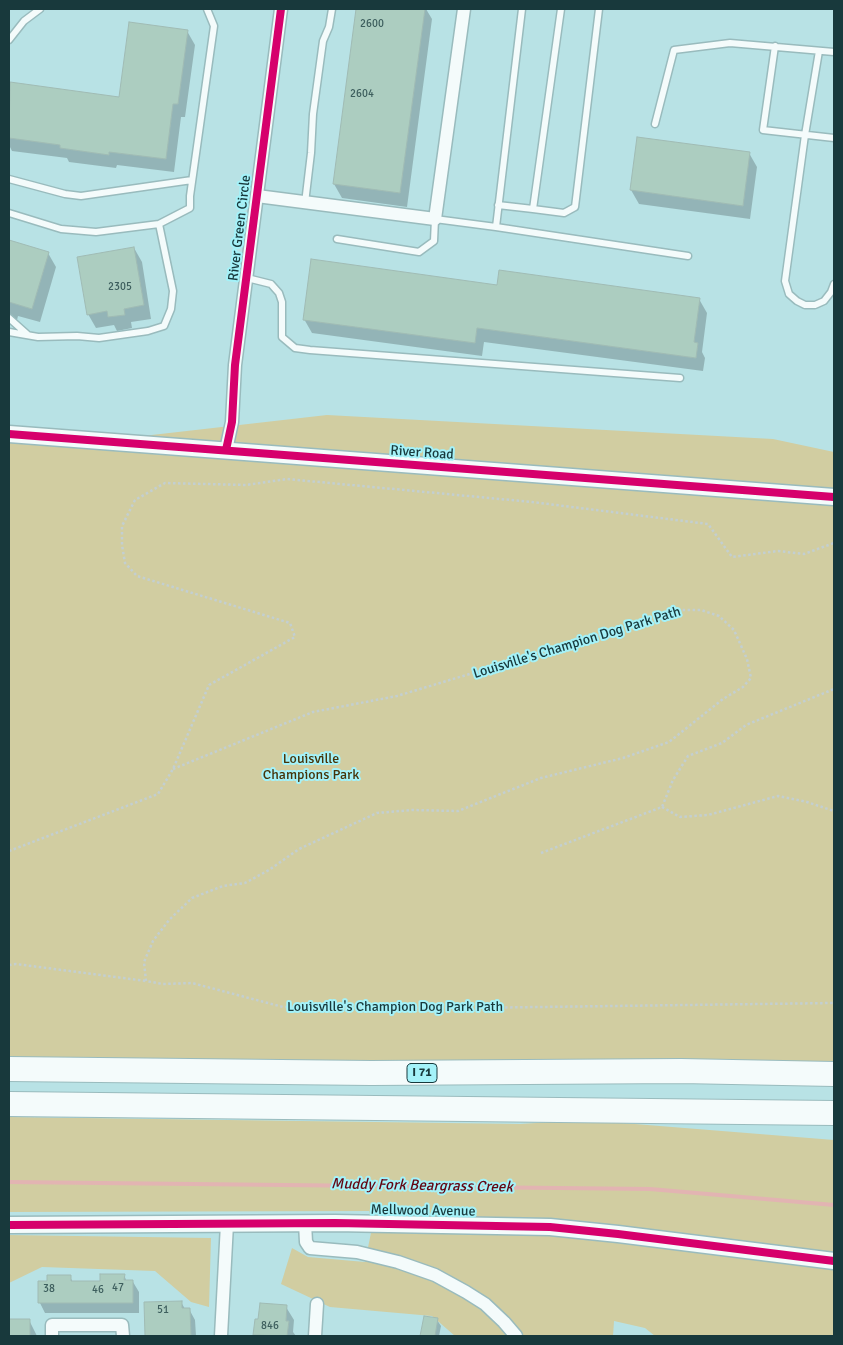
<!DOCTYPE html>
<style>
body{margin:0}
#map{position:relative;width:843px;height:1345px;overflow:hidden;background:#b8e2e5;font-family:Signika,sans-serif}
canvas{display:block}
.frame{position:absolute;inset:0;border:10px solid #18393c;pointer-events:none}
</style>
<div id="map">
<canvas width="843" height="1345"></canvas>
<div class="frame"></div>
</div>
<script>
const c = document.querySelector('canvas').getContext('2d');
c.lineJoin = 'round';
function paint(path, color) {
  c.fillStyle = color;
  c.fill(path, 'evenodd');
}
function shape(rows) {
  const path = new Path2D();
  for (const r of rows) {
    path.moveTo(r[0], r[1]);
    for (let i = 2; i < r.length; i += 2) path.lineTo(r[i], r[i + 1]);
  }
  return path;
}
function trace(path, color, width, dash) {
  c.strokeStyle = color;
  c.lineWidth = width;
  c.lineCap = dash ? 'butt' : 'round';
  c.setLineDash(dash || []);
  c.stroke(path);
}
function drawText(font, color, halo, rows, align = 'center') {
  c.font = font + ' Signika,sans-serif';
  c.lineWidth = 4;
  c.setLineDash([]);
  c.textBaseline = 'middle';
  c.strokeStyle = halo;
  c.fillStyle = color;
  for (const [text, x, y, turn = 0] of rows) {
    c.save();
    c.translate(x, y);
    c.rotate((+turn || 0) * Math.PI / 180);
    c.textAlign = isNaN(turn) ? turn : align;
    if (halo) c.strokeText(text, 0, 0);
    c.fillText(text, 0, 0);
    c.restore();
  }
}
paint(shape([
 [327,415,773,439,834,452,834,1065,9,1066,9,441,64,445],
 [9,1117,520,1124,585,1120,834,1140,834,1336,655,1336,645,1328,614,1321,613,1336,455,1336,432,1316,330,1307,281,1284,292,1248,308,1257,365,1262,372,1228,369,1211,9,1212],
 [9,1235,211,1238,209,1307,191,1302,155,1271,42,1267,9,1283]
]), '#d1cda1');
paint(shape([
 [357,9,426,9,432,19,407,207,342,198,334,184],
 [187,31,195,45,185,117,181,117,174,172,117,165,116,168,69,162,67,158,12,151,9,145,9,103,11,84,120,98],
 [638,138,749,153,757,167,750,219,639,204,631,190],
 [9,242,48,253,56,267,40,322,18,316,17,320,9,317],
 [134,248,142,262,151,319,131,322,132,328,117,331,114,325,96,328,88,314],
 [699,299,707,313,702,352,705,358,703,371,484,342,482,356,312,333,304,319],
 [124,1275,127,1282,133,1282,139,1292,139,1313,45,1313,40,1303,39,1283,48,1282,70,1277,73,1282,101,1282],
 [181,1302,185,1309,189,1309,195,1320,196,1336,147,1336,146,1303],
 [286,1307,294,1320,293,1332,296,1336,255,1336,256,1321],
 [425,1317,437,1320,441,1326,439,1336,421,1336],
 [29,1320,37,1336,9,1336,9,1321]
]), '#0003');
trace(shape([
 [9,1182,650,1189,834,1205]
]), '#e2b4b2', 4);
const building = shape([
 [356,9,425,9,400,193,333,184,356,9],
 [129,22,188,30,178,104,173,104,166,159,109,152,109,155,60,148,60,145,9,138,10,82,119,97,129,22],
 [637,137,750,152,743,206,630,190,637,137],
 [9,240,49,252,32,309,9,302,9,240],
 [134,247,144,305,124,309,125,315,108,317,107,311,87,315,77,257,134,247],
 [311,259,497,285,499,270,700,298,694,342,698,343,696,358,477,328,475,343,303,320,311,259],
 [100,1274,125,1274,124,1280,133,1280,133,1303,38,1303,38,1281,47,1281,47,1275,71,1275,71,1281,100,1281,100,1274],
 [182,1301,182,1308,190,1308,191,1336,145,1336,144,1302,182,1301],
 [260,1303,287,1305,286,1321,289,1321,287,1336,253,1335,255,1319,258,1319,260,1303],
 [424,1316,438,1318,435,1336,420,1336,424,1316],
 [9,1319,30,1319,30,1336,9,1336,9,1319]
]);
paint(building, '#accdc0');
trace(building, '#a0bbb4', 1);
const service = shape([
 [9,40,24,21,40,9],
 [775,46,763,130,834,138],
 [819,51,805,135,785,281,789,294,797,301,805,305,815,305,824,301,831,292,834,284],
 [655,124,674,50,730,43,834,52],
 [9,179,65,194,81,196,192,180],
 [305,203,311,153,313,114,323,41,329,27,332,9],
 [498,205,533,209,561,9],
 [533,209,564,213,575,207,599,9],
 [9,213,61,229,96,232,159,224],
 [496,227,688,256],
 [337,239,419,252,434,241,435,219,496,227,522,9],
 [247,278,271,284,279,293,282,302,282,337,295,348,310,350,680,378],
 [9,318,28,335],
 [9,332,38,337,77,336,99,338,148,331,164,326,171,309,173,291,159,224,190,208,190,196,214,26,207,9]
]);
const minor = shape([
 [257,196,435,219,464,9],
 [226,450,232,422,235,365,281,9],
 [305,1223,306,1242,310,1248,357,1252,398,1262,435,1275,466,1292,485,1304,504,1322,516,1336],
 [52,1336,52,1325,122,1325,123,1336],
 [221,1336,227,1224],
 [315,1336,317,1304]
]);
const tertiary = shape([
 [9,434,834,497],
 [9,1225,335,1223,550,1227,618,1234,834,1261]
]);
const motorway = shape([
 [9,1069,371,1073,681,1071,834,1074],
 [9,1104,834,1113]
]);
trace(service, '#99bbbd', 9);
trace(minor, '#99bbbd', 15);
trace(tertiary, '#99bbbd', 19);
trace(motorway, '#99bbbd', 26);
trace(shape([
 [173,769,313,712,397,696,681,610,701,610,719,616,734,630,747,659,751,678,743,687,723,699,669,742,623,758,541,778,458,811,412,810,377,813,299,849,269,870,245,883,223,886,192,898,169,920,153,941,144,962,146,981,163,984,192,983,283,1007,465,1008,834,1003],
 [662,807,680,817,708,815,778,796,807,802,834,811],
 [9,851,158,794,173,769,209,685,295,637,290,623,137,576,125,563,122,545,122,526,135,500,165,483,246,485,287,479,532,502,708,524,732,557,778,551,804,554,834,543],
 [541,853,662,807,673,780,688,756,722,743,746,725,834,689],
 [9,965,16,964,146,981]
]), '#c3cfd1', 2.5, [2.5, 2.5]);
trace(service, '#f4fbfb', 6);
trace(minor, '#f4fbfb', 12);
trace(tertiary, '#f4fbfb', 16);
trace(motorway, '#f4fbfb', 24);
trace(shape([
 [9,434,834,497],
 [226,450,232,422,235,365,281,9],
 [9,1225,335,1223,550,1227,618,1234,834,1261]
]), '#d6006c', 8);
drawText('11px', '#3d5e5d', null, [
 ["2600",372,24],
 ["2604",362,94],
 ["2305",120,287],
 ["47",118,1288],
 ["38",49,1289],
 ["46",98,1290],
 ["51",163,1310],
 ["846",270,1326]
]);
for (const [x, y, w] of [
 [422,1073,30]
]) {
  const box = new Path2D();
  box.roundRect(x - w / 2, y - 9.5, w, 19, 4);
  c.fillStyle = '#a4f2f9';
  c.fill(box);
  trace(box, '#18393c', 1);
}
drawText('bold 12px', '#18393c', null, [
 ["I 71",422,1073]
]);
drawText('14px', '#18393c', '#a4f2f9', [
 ["River Green Circle",240,228,-83],
 ["River Road",422,453,4],
 ["Louisville's Champion Dog Park Path",577,643,-17],
 ["Louisville's Champion Dog Park Path",395,1007],
 ["Mellwood Avenue",423,1211,1]
]);
drawText('14px', '#463308', '#a4f2f9', [
 ["Louisville",311,759],
 ["Champions Park",311,775]
]);
drawText('italic 15px', '#630411', '#a4f2f9', [
 ["Muddy Fork Beargrass Creek",422,1186,1]
]);
</script>
